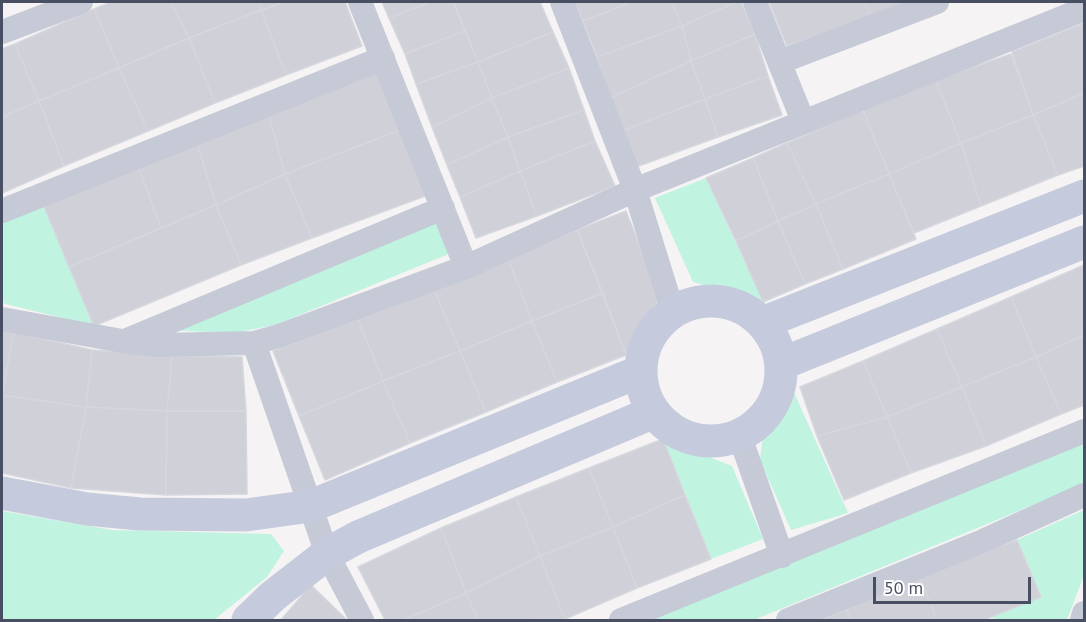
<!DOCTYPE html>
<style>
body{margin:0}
#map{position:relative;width:1086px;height:622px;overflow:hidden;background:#f5f3f3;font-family:"PT Sans",sans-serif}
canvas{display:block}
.frame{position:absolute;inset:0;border:3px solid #494f62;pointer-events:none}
.scale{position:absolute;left:873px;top:577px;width:158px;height:27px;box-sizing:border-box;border:3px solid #494f62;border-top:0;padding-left:8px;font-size:18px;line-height:21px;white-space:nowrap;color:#494f62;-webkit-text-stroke:4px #fff;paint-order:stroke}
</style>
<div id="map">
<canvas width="1086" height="622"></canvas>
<div class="frame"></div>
<div class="scale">50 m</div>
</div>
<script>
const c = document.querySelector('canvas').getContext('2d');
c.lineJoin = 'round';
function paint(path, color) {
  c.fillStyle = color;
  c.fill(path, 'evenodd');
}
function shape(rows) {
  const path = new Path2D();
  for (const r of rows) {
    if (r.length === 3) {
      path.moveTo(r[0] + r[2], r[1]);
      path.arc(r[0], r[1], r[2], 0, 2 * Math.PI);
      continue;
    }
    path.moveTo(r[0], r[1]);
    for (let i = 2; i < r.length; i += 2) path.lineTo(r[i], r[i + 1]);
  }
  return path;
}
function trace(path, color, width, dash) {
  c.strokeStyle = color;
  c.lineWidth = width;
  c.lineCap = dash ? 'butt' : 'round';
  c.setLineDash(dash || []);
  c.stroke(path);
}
paint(shape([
 [706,178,763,302,693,282,655,198],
 [44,206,94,326,2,303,2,218],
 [437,215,451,253,275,325,234,333,163,330],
 [792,388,848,513,791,530,760,460,763,436],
 [663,439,732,466,763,539,711,559],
 [1084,444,1084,484,754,620,644,620],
 [1084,510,1084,575,1067,620,994,620,992,617,1041,597,1017,540],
 [2,511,112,530,271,534,284,551,267,577,214,620,2,620]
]), '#c1f3e1');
const building = shape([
 [111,2,171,2,189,38,119,68,94,9,111,2],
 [171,2,257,2,261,10,189,38,171,2],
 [257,2,284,2,261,10,257,2],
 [284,2,345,2,362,46,286,75,261,10,284,2],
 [382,2,430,2,389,18,382,2],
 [430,2,453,2,465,31,405,54,389,18,430,2],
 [454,2,540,2,553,32,478,62,454,2],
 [575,2,632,2,583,21,575,2],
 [632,2,672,2,682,26,597,57,583,21,632,2],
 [672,2,736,2,682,26,672,2],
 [736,2,741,2,755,34,691,61,682,26,736,2],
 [769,2,865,2,871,17,787,46,769,2],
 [865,2,907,2,871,17,865,2],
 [94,9,119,68,39,101,15,44,94,9],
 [261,10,286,75,215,103,189,38,261,10],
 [1084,23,1084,93,1033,115,1012,52,1084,23],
 [682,26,691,61,610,98,597,57,682,26],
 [465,31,478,62,416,84,405,54,465,31],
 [553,32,569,68,492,98,478,62,553,32],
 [755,34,768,76,705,99,691,61,755,34],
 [189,38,215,103,148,131,119,68,189,38],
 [15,44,39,101,2,117,2,49,15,44],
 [1011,54,1033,115,961,143,936,80,1011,54],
 [691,61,705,99,622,131,610,98,691,61],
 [478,62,492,98,432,127,416,84,478,62],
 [119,68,148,131,64,166,39,101,119,68],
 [376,68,403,129,285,174,268,113,376,68],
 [569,68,584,110,508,137,492,98,569,68],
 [768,76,782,115,718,137,705,99,768,76],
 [936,80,961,143,889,174,863,110,936,80],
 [1084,93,1084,166,1058,175,1033,115,1084,93],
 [492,98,508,137,447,165,432,127,492,98],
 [705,99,718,137,636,167,622,131,705,99],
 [39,101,64,166,2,193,2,117,39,101],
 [584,110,595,141,520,171,508,137,584,110],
 [863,110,889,174,816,204,787,143,863,110],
 [268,113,285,174,216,205,197,143,268,113],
 [1033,115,1058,175,981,206,961,143,1033,115],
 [403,129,428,195,312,238,285,174,403,129],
 [508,137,520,171,460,197,447,165,508,137],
 [595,141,615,186,537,216,520,171,595,141],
 [197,143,216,205,161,228,137,163,197,143],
 [787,143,816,204,778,221,753,158,787,143],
 [961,143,981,206,914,233,889,174,961,143],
 [753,158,778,221,736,241,706,178,753,158],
 [137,163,161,228,69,267,44,206,137,163],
 [520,171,537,216,476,238,460,197,520,171],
 [285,174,312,238,241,265,216,205,285,174],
 [889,174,916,239,843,269,816,204,889,174],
 [816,204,843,269,805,284,778,221,816,204],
 [216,205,241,265,94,326,69,267,216,205],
 [626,211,660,297,635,335,626,355,577,230,626,211],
 [778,221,805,284,763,302,736,241,778,221],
 [577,230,603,293,532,321,508,258,577,230],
 [508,258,532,321,460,351,434,289,508,258],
 [1084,265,1084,335,1036,357,1011,297,1084,265],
 [434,289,460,351,383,381,358,319,434,289],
 [603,293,626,355,557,382,532,321,603,293],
 [1011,297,1036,357,962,387,937,329,1011,297],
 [358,319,383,381,299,416,273,351,358,319],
 [532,321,557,382,486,412,460,351,532,321],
 [2,328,14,332,2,395,2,328],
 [937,329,962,387,887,417,863,361,937,329],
 [14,332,92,350,86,407,2,395,14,332],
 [1084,335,1084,405,1061,414,1036,357,1084,335],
 [92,350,172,356,167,411,86,407,92,350],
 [460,351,486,412,410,443,383,381,460,351],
 [172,356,242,357,246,411,167,411,172,356],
 [1036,357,1061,414,986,446,962,387,1036,357],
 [863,361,887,417,817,436,800,387,863,361],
 [383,381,410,443,325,480,299,416,383,381],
 [962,387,986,446,911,473,887,417,962,387],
 [2,395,86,407,71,488,2,473,2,395],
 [86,407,167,411,166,495,71,488,86,407],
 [167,411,246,411,247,494,166,495,167,411],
 [887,417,911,473,844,500,817,436,887,417],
 [663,439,685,495,613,527,589,468,663,439],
 [589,468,613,527,540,556,516,497,589,468],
 [685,495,711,559,637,588,613,527,685,495],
 [516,497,540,556,466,593,441,528,516,497],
 [613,527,637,588,565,619,540,556,613,527],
 [441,528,466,593,403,620,385,620,358,567,441,528],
 [1017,540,1041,597,984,620,937,620,920,578,1017,540],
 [540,556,565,619,478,620,466,593,540,556],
 [920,578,937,620,851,620,846,609,920,578],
 [311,585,347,620,281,620,311,585],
 [466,593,478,620,403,620,466,593],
 [846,609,851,620,821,620,846,609]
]);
paint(building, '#cfd0d8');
trace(building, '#d6d7de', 1.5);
trace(shape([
 [360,2,466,267],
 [562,2,635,190,673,312],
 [755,2,803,121],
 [2,32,81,2],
 [780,62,937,2],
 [2,211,383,58],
 [2,319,122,341,157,345,254,343,279,336,466,267,635,190,1084,9],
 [127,340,443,208],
 [254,343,327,554,362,620],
 [739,434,782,556],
 [621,620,1084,431],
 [788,620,983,541,1084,495],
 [1082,620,1084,613]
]), '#c6cad7', 24);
trace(shape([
 [711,371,70],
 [762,323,1084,196],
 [781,364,1084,242],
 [2,493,87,509,140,514,246,515,311,506,641,371],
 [248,620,273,596,327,554,358,537,654,412]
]), '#c5cadc', 33);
</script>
